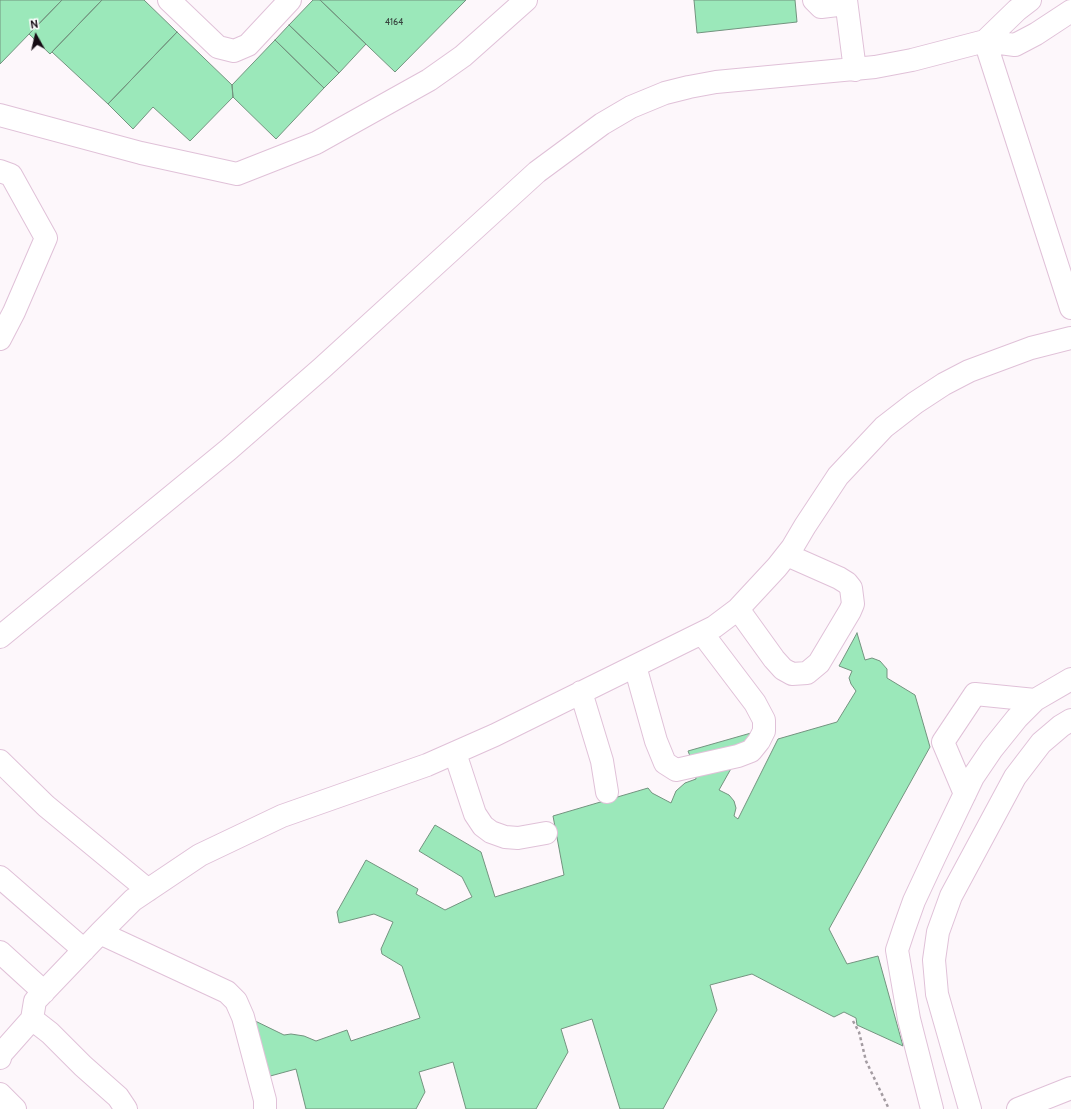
<!DOCTYPE html>
<style>
body{margin:0}
#map{position:relative;width:1071px;height:1109px;overflow:hidden;background:#fdf7fb;font-family:Cabin,sans-serif}
canvas{display:block}
.north{position:absolute;left:16px;top:16px;width:40px;height:40px;-webkit-text-stroke:3px #fff;paint-order:stroke;rotate:352deg;font-size:11px;font-weight:700;line-height:16px;text-align:center;color:#160c14}
.north::after{content:'';display:block;margin:auto;width:14px;height:18px;background:#160c14;clip-path:polygon(50% 0,100% 100%,50% 72%,0 100%)}
</style>
<div id="map">
<canvas width="1071" height="1109"></canvas>
<div class="north">N</div>
</div>
<script>
const c = document.querySelector('canvas').getContext('2d');
c.lineJoin = 'round';
function paint(path, color) {
  c.fillStyle = color;
  c.fill(path, 'evenodd');
}
function shape(rows) {
  const path = new Path2D();
  for (const r of rows) {
    path.moveTo(r[0], r[1]);
    for (let i = 2; i < r.length; i += 2) path.lineTo(r[i], r[i + 1]);
  }
  return path;
}
function trace(path, color, width, dash) {
  c.strokeStyle = color;
  c.lineWidth = width;
  c.lineCap = dash ? 'butt' : 'round';
  c.setLineDash(dash || []);
  c.stroke(path);
}
function drawText(font, color, halo, rows, align = 'center') {
  c.font = font + ' Cabin,sans-serif';
  c.lineWidth = 4;
  c.setLineDash([]);
  c.textBaseline = 'middle';
  c.strokeStyle = halo;
  c.fillStyle = color;
  for (const [text, x, y, turn = 0] of rows) {
    c.save();
    c.translate(x, y);
    c.rotate((+turn || 0) * Math.PI / 180);
    c.textAlign = isNaN(turn) ? turn : align;
    if (halo) c.strokeText(text, 0, 0);
    c.fillText(text, 0, 0);
    c.restore();
  }
}
const building = shape([
 [0,0,62,0,0,64,0,0],
 [62,0,102,0,50,54,29,34,62,0],
 [102,0,144,0,177,32,108,104,52,52,102,0],
 [313,0,320,0,366,44,339,73,289,25,313,0],
 [320,0,466,0,395,72,320,0],
 [694,0,795,0,797,22,697,33,694,0],
 [289,25,339,73,324,88,275,40,289,25],
 [177,32,232,85,233,97,190,141,153,107,133,129,108,104,177,32],
 [275,40,324,88,276,139,233,97,232,85,275,40],
 [857,633,865,660,872,658,880,661,887,669,887,678,915,695,930,747,829,929,847,964,878,956,903,1046,857,1025,856,1018,844,1012,834,1017,752,974,710,985,717,1010,663,1109,620,1109,592,1019,561,1029,568,1052,536,1109,466,1109,453,1062,419,1072,425,1092,416,1109,306,1109,296,1069,263,1078,247,1017,284,1035,291,1034,304,1036,316,1041,347,1030,351,1041,420,1018,402,966,382,954,381,949,393,922,374,914,339,923,337,912,366,860,418,889,416,894,445,910,472,897,462,877,419,851,435,825,481,852,495,897,564,875,553,816,648,788,652,793,671,803,676,791,685,783,696,779,694,766,688,751,751,733,719,790,729,795,734,801,736,808,734,816,738,819,778,739,837,722,856,691,851,684,849,678,852,671,839,666,857,633]
]);
paint(building, '#9be8ba');
trace(building, '#73937f', 1);
const minor = shape([
 [169,0,218,47,234,51,248,45,290,0],
 [814,0,821,7,846,4],
 [846,0,855,70],
 [985,41,1071,308],
 [985,41,1017,10,1030,0],
 [0,115,141,153,237,174,316,143,429,80,463,56,526,0],
 [0,171,11,175,46,238,14,312,0,339],
 [738,609,774,659,783,669,792,674,807,673,819,663,850,611,853,604,851,588,847,583,839,578,787,555],
 [0,637,228,450,322,368,537,172,602,124,631,107,665,93,689,87,716,82,875,67,912,60,985,41,1015,45,1036,34,1071,11],
 [635,666,656,741,665,763,676,770,738,756,751,751,759,741,764,731,764,720,755,703,702,633],
 [581,692,602,761,607,792],
 [455,753,471,802,475,814,483,826,491,832,505,837,518,838,546,833],
 [0,761,46,806,148,890],
 [965,794,943,742,975,694,1035,700],
 [0,877,84,950],
 [100,933,133,900,200,855,282,816,427,765,495,735,714,627,738,609,777,567,792,548,805,526,838,476,884,427,915,403,944,384,969,371,1031,348,1071,338],
 [0,952,44,992],
 [0,1058,1,1054,32,1019],
 [0,1094,15,1109],
 [126,1109,118,1097,83,1066,50,1033,32,1019,35,1001,100,933,227,992,236,1001,243,1017,265,1100,265,1109],
 [932,1109,909,1019,897,950,904,929,914,901,935,856,973,777,992,749,1017,718,1035,700,1071,679],
 [970,1109,937,994,934,960,938,932,951,896,1015,777,1041,743,1061,726,1071,720],
 [1018,1109,1071,1088]
]);
trace(minor, '#e0c1d8', 24);
trace(shape([
 [853,1021,859,1032,866,1061,889,1109]
]), '#a49ca2', 2.5, [3, 3]);
trace(minor, '#fff', 22);
drawText('9px', '#37433e', null, [
 ["4164",394,22]
]);
</script>
